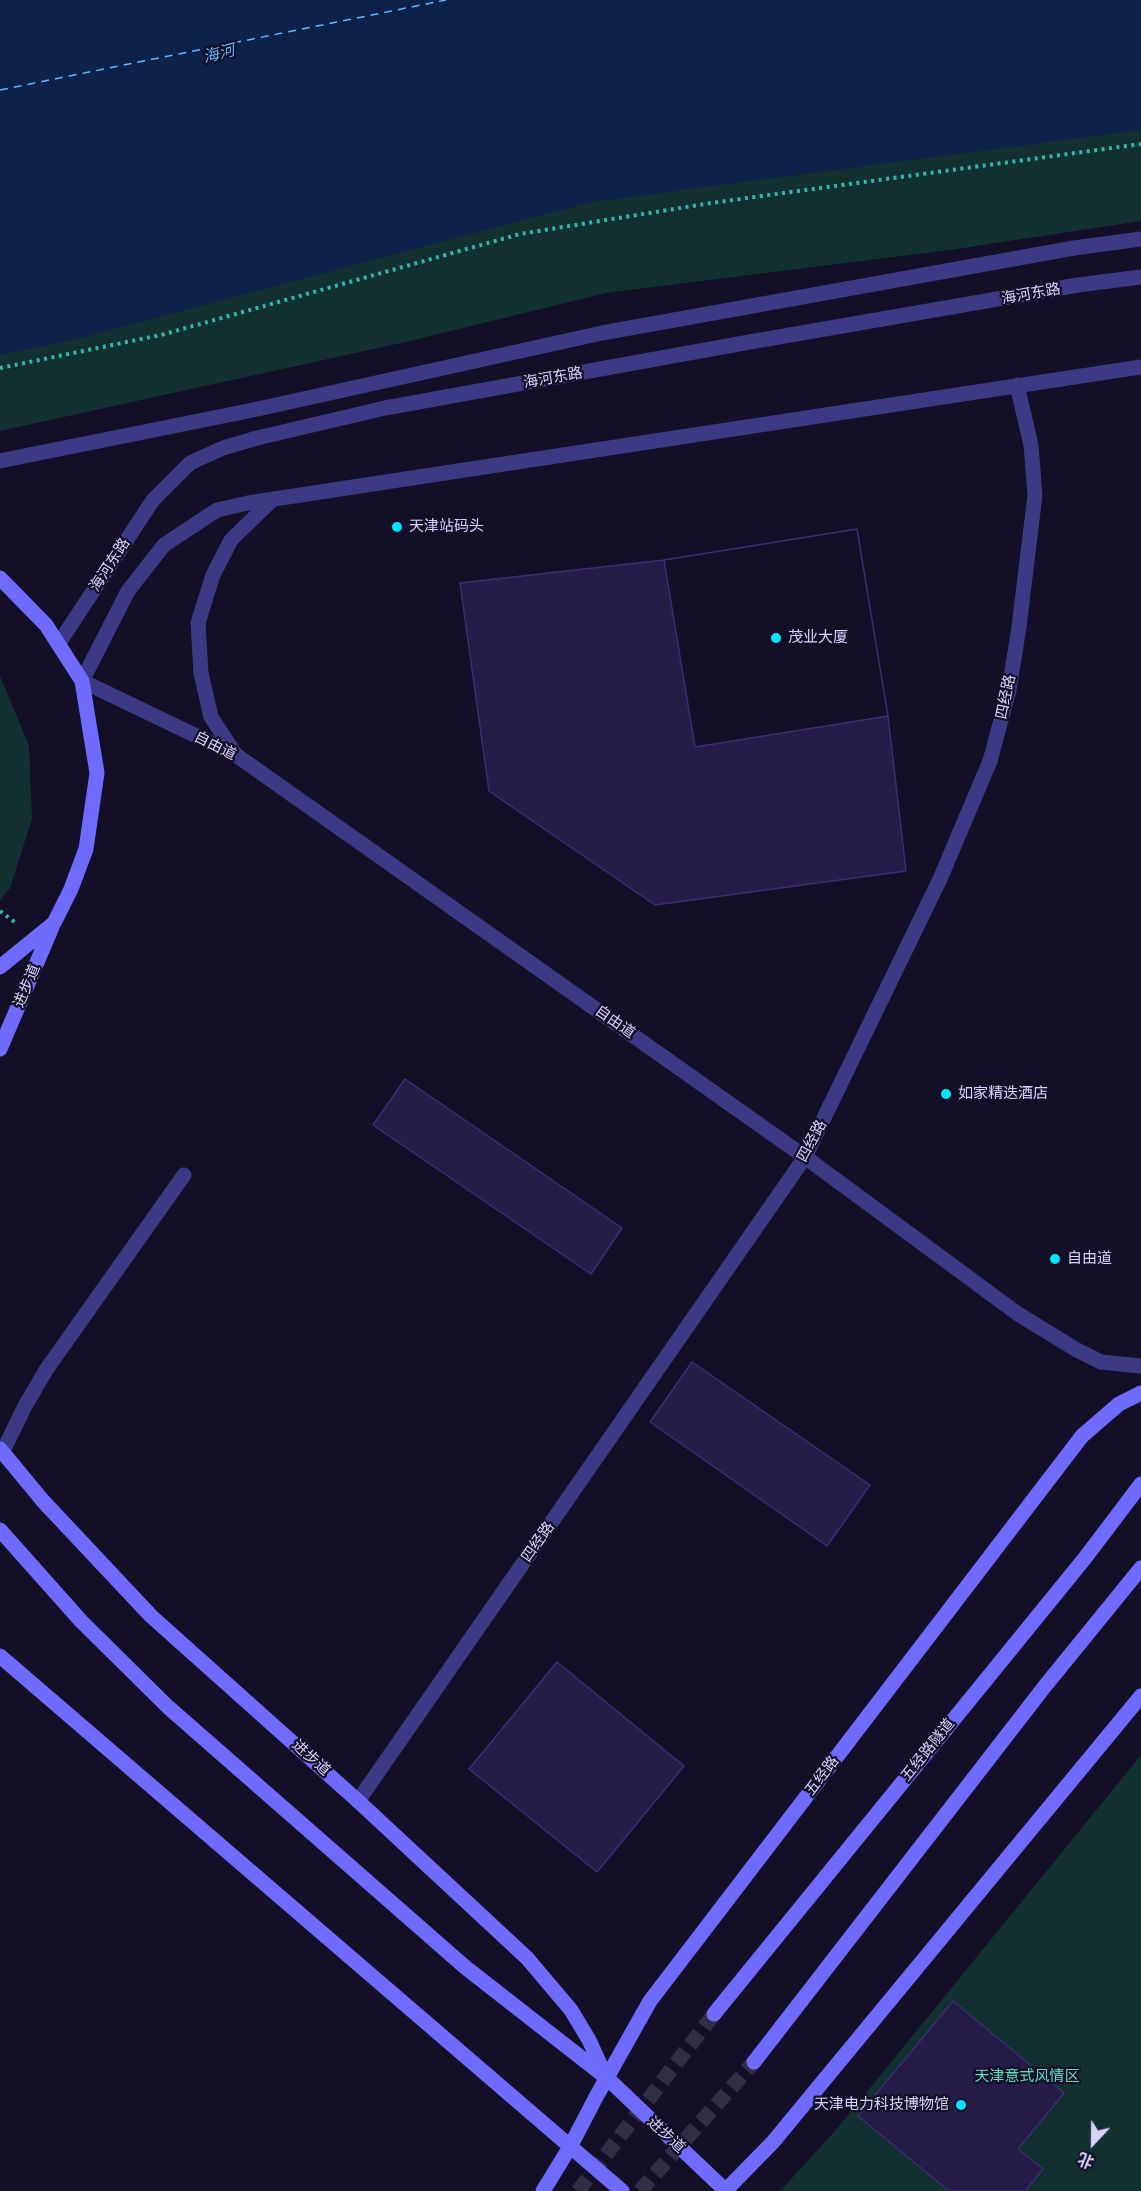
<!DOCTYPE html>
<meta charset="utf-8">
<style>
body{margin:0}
#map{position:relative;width:1141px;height:2191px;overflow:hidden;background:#130f26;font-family:Montserrat,"Noto Sans SC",sans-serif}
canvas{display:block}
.north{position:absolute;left:1063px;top:2113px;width:60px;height:60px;-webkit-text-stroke:4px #130f26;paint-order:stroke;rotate:202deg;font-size:16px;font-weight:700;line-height:24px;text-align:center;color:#d9d4ff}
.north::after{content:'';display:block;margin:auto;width:21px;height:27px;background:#d9d4ff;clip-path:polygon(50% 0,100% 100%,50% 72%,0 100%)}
</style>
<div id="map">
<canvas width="1141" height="2191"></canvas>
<div class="north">北</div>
</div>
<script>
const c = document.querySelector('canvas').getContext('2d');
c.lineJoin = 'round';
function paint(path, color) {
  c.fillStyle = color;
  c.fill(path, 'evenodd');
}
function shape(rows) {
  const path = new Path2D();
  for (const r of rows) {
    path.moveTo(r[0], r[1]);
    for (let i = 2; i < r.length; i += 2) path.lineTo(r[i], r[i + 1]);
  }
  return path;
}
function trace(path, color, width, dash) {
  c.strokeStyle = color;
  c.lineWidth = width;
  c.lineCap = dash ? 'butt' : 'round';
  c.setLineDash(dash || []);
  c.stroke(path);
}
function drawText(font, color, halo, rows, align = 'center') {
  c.font = font + ' Montserrat,"Noto Sans SC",sans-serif';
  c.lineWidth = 4.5;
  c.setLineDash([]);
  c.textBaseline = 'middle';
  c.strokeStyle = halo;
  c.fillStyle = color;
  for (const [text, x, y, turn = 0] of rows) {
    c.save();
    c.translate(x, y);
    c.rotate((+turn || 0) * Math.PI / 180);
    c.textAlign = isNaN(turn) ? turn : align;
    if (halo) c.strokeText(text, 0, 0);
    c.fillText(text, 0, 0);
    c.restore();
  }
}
paint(shape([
 [0,0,1141,0,1141,221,950,250,606,293,410,341,0,431],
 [0,676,29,746,32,819,10,888,0,901],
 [1141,1755,1141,2191,780,2191,835,2131]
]), '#12302f');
paint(shape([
 [0,0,1141,0,1141,130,591,202,73,340,0,355]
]), '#0c2248');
trace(shape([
 [0,90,446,0]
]), '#62b6ff', 1.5, [8, 6]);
const building = shape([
 [857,529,888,716,906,871,655,905,489,791,460,583,664,560,857,529],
 [857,529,888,716,695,747,664,560,857,529],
 [405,1079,622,1228,591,1274,373,1125,405,1079],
 [692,1362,870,1485,827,1546,650,1422,692,1362],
 [557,1662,684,1766,597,1872,469,1769,557,1662],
 [953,2001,1064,2093,1018,2149,1043,2169,1025,2191,949,2191,858,2116,953,2001]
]);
paint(building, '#241b47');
trace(building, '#3b2d73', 1.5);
trace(shape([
 [578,2191,714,2014],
 [640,2191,754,2062]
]), '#312d47', 15, [15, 8]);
trace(shape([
 [0,368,161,335,520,234,711,203,1141,144],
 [0,911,16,923]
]), '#2fb8b0', 4, [3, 4.5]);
trace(shape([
 [2,1453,25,1406,46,1370,184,1175]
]), '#3d3a85', 15);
trace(shape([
 [1141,367,248,503,217,510,164,545,128,591,82,681,236,755,805,1157,1018,1314,1077,1350,1101,1362,1141,1366],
 [0,461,253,410,602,333,1074,248,1141,239],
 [59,643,153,500,190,463,223,448,257,438,385,408,744,343,1078,285,1141,277],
 [236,755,211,717,201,673,198,623,213,575,231,540,271,501],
 [358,1801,805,1157,940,879,990,761,1009,690,1019,627,1035,495,1031,445,1017,385]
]), '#3d3a85', 15);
trace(shape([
 [0,578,46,625,82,681,97,773,86,849,71,889,54,923,0,967],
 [0,1049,52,927],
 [0,1449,43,1501,151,1616,358,1801,527,1958,571,2010,589,2040,605,2075],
 [0,1530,81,1621,168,1707,465,1967,607,2078,726,2191],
 [0,1656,622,2191],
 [714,2014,1085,1558,1141,1484],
 [754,2062,1045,1686,1141,1568],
 [543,2191,570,2147,596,2097,650,2001,1082,1436,1119,1404,1141,1393],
 [725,2191,773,2142,1141,1696]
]), '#6f6bff', 15);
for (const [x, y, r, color] of [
 [397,527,6,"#00e5ff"],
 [776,638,6,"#00e5ff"],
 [946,1094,6,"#00e5ff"],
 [1055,1259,6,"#00e5ff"],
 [961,2105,6,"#00e5ff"]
]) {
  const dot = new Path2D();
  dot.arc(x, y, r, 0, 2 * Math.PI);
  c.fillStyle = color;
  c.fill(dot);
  trace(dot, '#130f26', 2);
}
drawText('15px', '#d9d4ff', '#130f26', [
 ["海河东路",1031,294,-10],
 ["海河东路",553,378,-10],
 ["海河东路",110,565,-57],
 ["四经路",1006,697,-78],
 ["自由道",215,746,27],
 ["进步道",27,986,-67],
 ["自由道",615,1022,35],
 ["四经路",812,1141,-62],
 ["四经路",538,1542,-55],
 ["五经路隧道",928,1750,-51],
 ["进步道",311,1758,42],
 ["五经路",822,1776,-53],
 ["进步道",666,2135,43]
]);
drawText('15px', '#d9d4ff', '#130f26', [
 ["天津站码头",409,527],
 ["茂业大厦",788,638],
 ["如家精迭酒店",958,1094],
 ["自由道",1067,1259],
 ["天津电力科技博物馆",949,2105,"right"]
], 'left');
drawText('15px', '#5fe0c0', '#130f26', [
 ["天津意式风情区",1027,2077]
]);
drawText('italic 16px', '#62b6ff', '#130f26', [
 ["海河",219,54,-14]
]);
</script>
